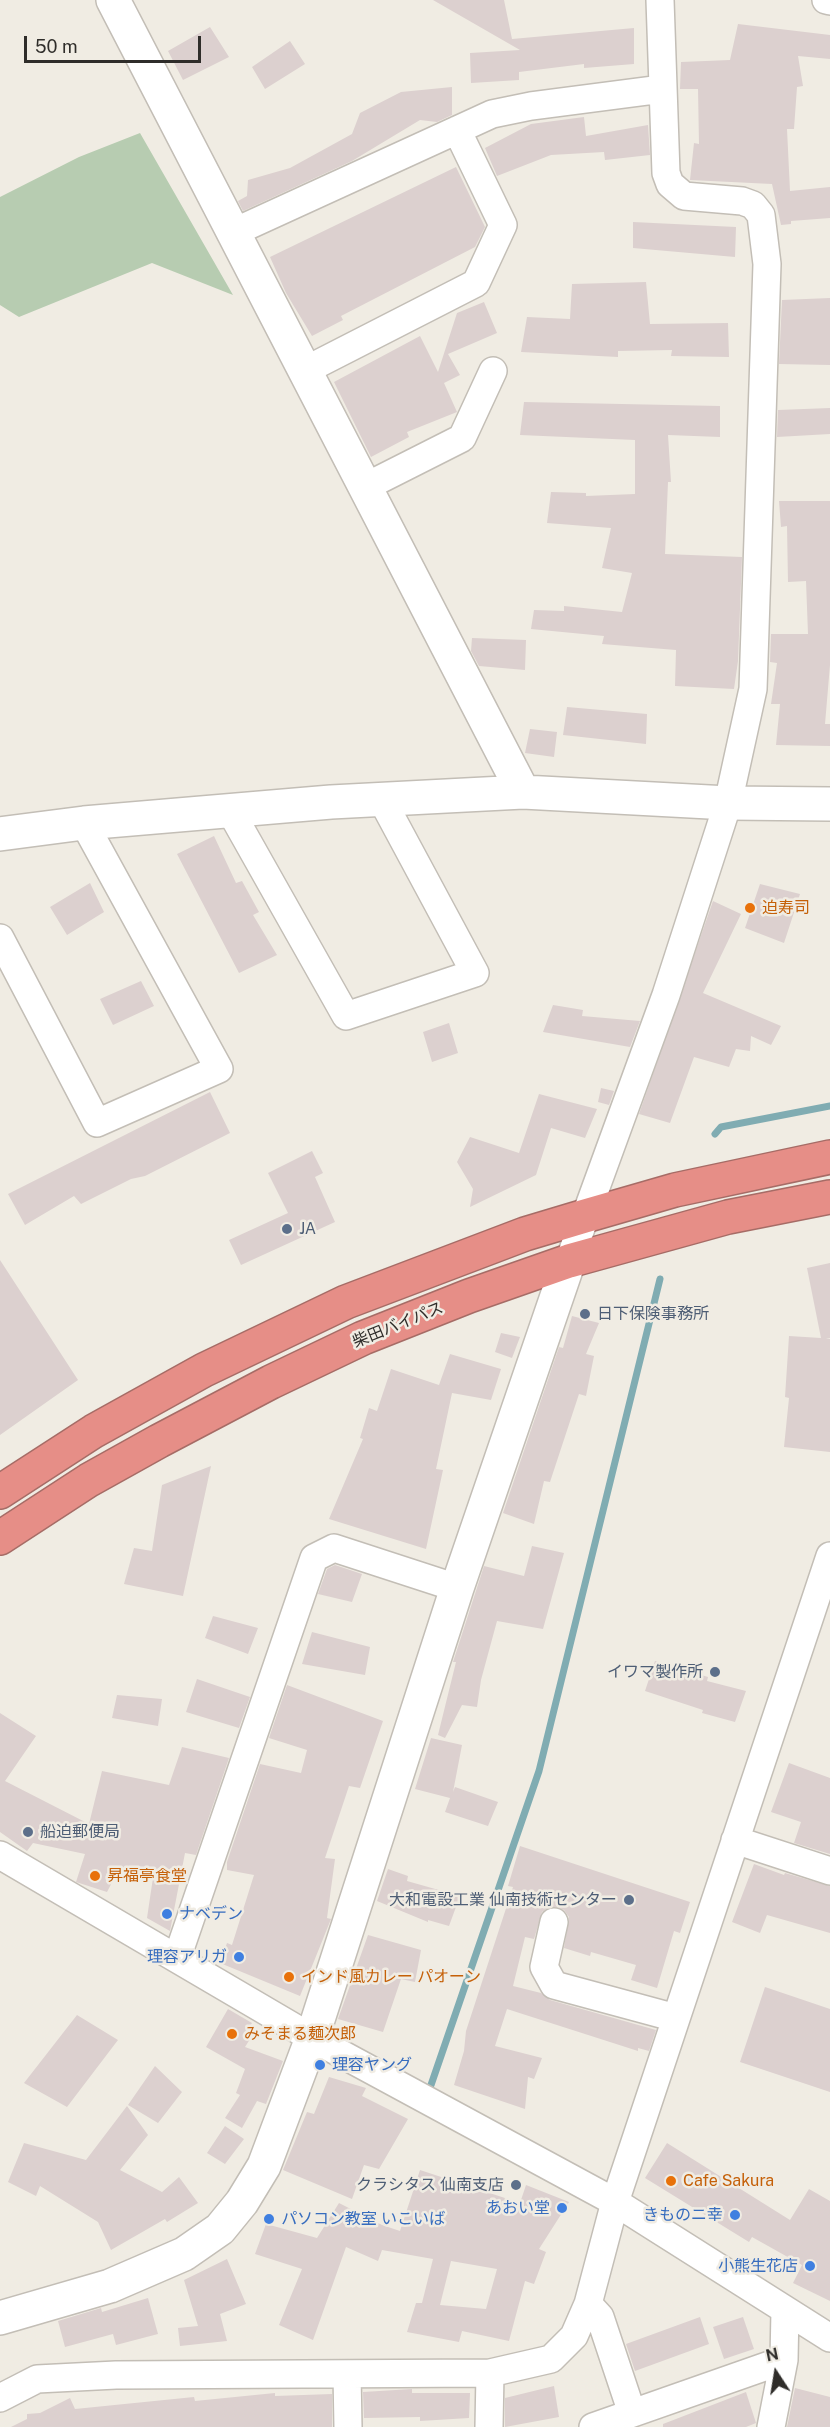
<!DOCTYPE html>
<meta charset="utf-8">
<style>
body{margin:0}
#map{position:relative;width:830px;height:2427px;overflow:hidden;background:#f0ece3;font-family:"Public Sans",sans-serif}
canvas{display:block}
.north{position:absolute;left:746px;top:2343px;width:60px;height:60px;-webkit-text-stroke:4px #f0ece3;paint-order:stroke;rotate:348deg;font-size:16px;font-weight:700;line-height:24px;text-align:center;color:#2f2d2a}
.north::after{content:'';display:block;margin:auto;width:21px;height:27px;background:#2f2d2a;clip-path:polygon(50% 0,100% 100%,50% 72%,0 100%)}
.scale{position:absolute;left:24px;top:36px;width:177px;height:27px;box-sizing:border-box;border:3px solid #2f2d2a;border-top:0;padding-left:8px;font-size:18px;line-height:21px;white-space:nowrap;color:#2f2d2a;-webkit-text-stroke:4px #f0ece3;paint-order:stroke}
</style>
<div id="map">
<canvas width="830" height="2427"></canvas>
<div class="north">N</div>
<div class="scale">50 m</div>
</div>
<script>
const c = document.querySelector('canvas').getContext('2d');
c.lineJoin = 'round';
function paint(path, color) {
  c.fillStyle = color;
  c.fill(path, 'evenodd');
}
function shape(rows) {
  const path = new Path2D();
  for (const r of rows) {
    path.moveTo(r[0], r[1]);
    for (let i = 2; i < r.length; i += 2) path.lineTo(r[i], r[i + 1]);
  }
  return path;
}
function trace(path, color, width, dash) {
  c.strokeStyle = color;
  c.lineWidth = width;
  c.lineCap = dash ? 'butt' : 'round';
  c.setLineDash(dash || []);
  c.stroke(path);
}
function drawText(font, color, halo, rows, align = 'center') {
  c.font = font + ' "Public Sans","Noto Sans JP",sans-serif';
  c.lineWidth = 5;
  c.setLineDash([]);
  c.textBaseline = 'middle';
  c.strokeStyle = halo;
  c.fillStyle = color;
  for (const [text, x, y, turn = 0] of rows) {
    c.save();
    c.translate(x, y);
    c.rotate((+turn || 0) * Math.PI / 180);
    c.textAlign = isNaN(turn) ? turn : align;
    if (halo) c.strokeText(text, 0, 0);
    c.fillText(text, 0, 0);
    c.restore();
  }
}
paint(shape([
 [140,133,233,295,152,263,19,317,0,305,0,197,79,157]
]), '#b7ccb1');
trace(shape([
 [715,1134,721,1127,830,1106],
 [431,2085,539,1771,660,1279]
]), '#80acb2', 7);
paint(shape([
 [433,0,504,0,512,39,634,28,634,64,584,68,584,64,519,72,519,80,471,83,470,53,520,50],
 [738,24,830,35,830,59,798,56,803,86,797,87,794,129,787,129,790,191,830,187,830,218,791,221,791,224,781,225,772,184,690,180,694,143,699,144,698,89,680,89,681,62,730,60],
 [210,27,229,57,183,80,168,51],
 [290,41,305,64,265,89,252,67],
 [452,87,452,115,437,122,420,120,352,161,243,211,238,201,247,196,248,180,290,168,352,134,360,113,401,92],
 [584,117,586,136,648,125,650,155,605,160,604,152,551,155,497,176,485,148,531,124],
 [456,167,485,227,475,247,341,316,343,320,312,336,286,293,270,257],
 [633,222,736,227,735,257,633,248],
 [646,282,650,324,728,323,729,357,671,356,672,350,618,351,618,357,521,352,527,317,570,319,572,284],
 [830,298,830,365,779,364,782,300],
 [484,302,497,333,448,354,460,375,444,383,457,412,407,432,409,437,371,457,334,382,420,336,438,372,457,313],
 [524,402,720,406,720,437,668,435,671,482,668,482,665,554,742,557,738,661,734,689,675,686,676,650,602,644,604,636,531,629,534,610,564,611,564,606,622,612,632,573,602,568,611,528,547,523,551,492,586,493,586,496,635,494,635,440,520,435],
 [830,408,830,434,777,437,778,410],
 [779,501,830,501,830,665,825,724,830,724,830,746,776,745,780,704,771,704,777,663,770,662,771,634,808,634,806,581,788,582,787,526,781,527],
 [472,638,526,640,525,670,479,666,471,651],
 [567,707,647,714,646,744,563,735],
 [530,729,557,732,554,757,525,753],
 [214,836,236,883,242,881,259,912,253,915,277,955,239,973,177,854],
 [90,883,104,912,67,935,50,907],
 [760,884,800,894,784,943,745,928],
 [713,901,741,914,703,993,781,1026,771,1045,751,1036,750,1051,736,1049,729,1067,694,1057,670,1123,639,1114],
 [141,981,154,1006,113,1025,100,999],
 [553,1005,583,1010,582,1016,640,1021,630,1047,543,1032],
 [449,1023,458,1053,432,1062,423,1032],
 [601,1088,614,1091,609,1105,598,1102],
 [210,1092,230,1133,145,1176,131,1179,81,1204,74,1196,25,1225,8,1194],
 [539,1094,597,1109,585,1138,551,1128,536,1175,470,1207,473,1189,457,1162,470,1137,519,1153],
 [312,1151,323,1173,315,1177,335,1222,241,1265,229,1240,288,1213,268,1173],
 [0,1260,78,1380,0,1435],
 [830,1263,830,1338,826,1339,830,1339,830,1452,784,1447,789,1398,785,1397,789,1336,821,1338,807,1268],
 [572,1316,599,1323,586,1354,594,1356,586,1396,579,1394,550,1482,544,1481,534,1524,503,1513,559,1347,563,1348],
 [501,1333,520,1337,512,1358,495,1352],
 [450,1354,501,1369,491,1400,452,1393,436,1469,443,1470,426,1549,329,1519,363,1439,360,1438,369,1408,377,1411,391,1369,439,1385],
 [211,1466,183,1596,124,1584,134,1548,152,1551,162,1485],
 [532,1546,564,1553,543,1629,497,1621,481,1680,477,1707,462,1705,445,1738,438,1735,456,1662,453,1662,484,1566,524,1576],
 [335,1565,362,1574,352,1602,318,1594,327,1569],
 [213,1616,258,1628,248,1654,205,1638],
 [312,1632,370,1647,365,1675,302,1664],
 [655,1661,708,1677,707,1681,746,1691,735,1722,702,1713,703,1710,645,1691],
 [197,1679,250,1697,239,1728,186,1712],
 [287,1685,383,1721,360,1788,349,1786,325,1858,335,1859,327,1918,331,1919,300,1996,220,1963,227,1943,232,1945,254,1875,227,1870,227,1862,260,1764,301,1773,307,1750,269,1738],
 [117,1695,162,1699,158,1726,112,1718],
 [0,1713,36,1736,5,1781,89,1824,102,1771,169,1785,182,1747,229,1758,196,1855,185,1853,170,1931,147,1918,154,1871,120,1867,107,1892,76,1882,85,1854,33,1843,27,1851,0,1832],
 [431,1738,462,1745,453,1792,455,1787,498,1802,488,1826,445,1812,450,1798,415,1789],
 [789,1763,830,1778,830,1854,794,1843,801,1822,771,1812],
 [520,1846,690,1902,680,1933,674,1931,657,1988,631,1980,636,1965,591,1952,590,1956,564,1948,569,1917,564,1910,557,1907,549,1907,542,1912,534,1939,525,1937,513,1986,541,1993,550,2000,656,2030,649,2051,638,2048,638,2051,507,2009,495,2046,542,2058,534,2079,528,2077,525,2109,454,2085,464,2051,466,2031,513,1887,508,1886],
 [754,1864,784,1875,785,1873,830,1886,830,1933,767,1915,760,1933,732,1922],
 [388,1869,408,1876,407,1881,460,1896,449,1926,428,1920,428,1922,377,1901],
 [368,1935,421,1950,415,1982,401,1979,383,2032,338,2019],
 [765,1987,830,2009,830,2092,740,2062],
 [228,2009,252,2023,246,2033,252,2036,245,2047,283,2061,266,2104,257,2101,242,2128,225,2118,240,2095,236,2093,245,2069,206,2047],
 [77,2015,118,2040,67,2107,24,2083],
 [155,2066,182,2092,158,2123,128,2105],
 [329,2077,366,2088,362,2096,408,2119,379,2169,364,2165,352,2199,283,2170,307,2112,314,2114],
 [127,2106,148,2135,120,2170,162,2192,179,2177,198,2203,167,2222,165,2219,111,2250,98,2222,40,2186,36,2196,8,2182,24,2143,86,2160],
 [225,2126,244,2139,225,2164,207,2153],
 [667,2143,790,2220,809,2189,830,2201,830,2301,793,2283,802,2265,752,2237,749,2242,645,2178],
 [420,2170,520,2203,526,2185,569,2202,539,2249,546,2252,534,2284,525,2281,509,2341,462,2331,459,2342,407,2332,416,2303,422,2303,433,2259,382,2250,378,2261,346,2247,313,2340,279,2325,302,2269,255,2254,266,2224,317,2238,339,2203,382,2225,400,2231],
 [451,2261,497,2269,486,2309,440,2305],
 [227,2259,246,2304,220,2314,227,2341,180,2346,178,2328,198,2326,184,2280],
 [148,2298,158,2334,116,2345,113,2334,65,2347,58,2321,101,2308,102,2312],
 [700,2317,709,2344,635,2371,626,2344],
 [743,2317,754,2349,724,2359,713,2327],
 [554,2386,559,2417,505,2427,505,2398],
 [795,2388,830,2397,830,2427,787,2427],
 [412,2389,412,2393,470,2393,469,2418,420,2421,420,2417,364,2418,363,2392],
 [746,2392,756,2423,746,2427,663,2427,663,2424],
 [275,2393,275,2396,332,2394,332,2427,11,2427,27,2419,27,2414,40,2413,70,2398,75,2409,194,2397,195,2401]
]), '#dcd0cf');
const street = shape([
 [826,0,830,1],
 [232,233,492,114,531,106,662,89],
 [304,371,476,283,503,225,457,130],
 [365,487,462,438,493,371],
 [231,812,346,1016,475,973,382,800],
 [0,938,97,1123,219,1069,84,823],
 [569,1261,666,995,728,803,753,689,767,264,761,215,753,205,742,201,684,196,670,184,666,173,660,0],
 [735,1840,830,1871],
 [0,1855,312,2038,615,2202,830,2338],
 [554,1922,544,1967,554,1985,676,2018],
 [177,1958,314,1558,334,1548,457,1588],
 [588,2304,600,2317,632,2413],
 [347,2374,348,2427],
 [0,2398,37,2379,116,2375,490,2373,551,2359,574,2336,588,2304,615,2202,830,1556],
 [489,2427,490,2373],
 [593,2427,784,2360],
 [771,2427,784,2360,785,2310]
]);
const secondary = shape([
 [113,0,523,792],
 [0,834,84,823,331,802,523,792,728,803,830,804],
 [0,2318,110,2286,184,2254,220,2229,242,2202,264,2166,312,2038,457,1588,569,1261]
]);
const highway = shape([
 [0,1492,94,1431,204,1370,346,1302,525,1234,585,1216,675,1190,830,1157],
 [0,1538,89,1480,159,1441,271,1382,363,1338,469,1296,569,1261,728,1217,830,1197]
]);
trace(street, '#c3beb6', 30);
trace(secondary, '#c3beb6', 36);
trace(highway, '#a66c66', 36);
trace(street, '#fff', 27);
trace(secondary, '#fff', 33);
trace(highway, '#e68e87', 33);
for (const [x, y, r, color] of [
 [750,908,6,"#e8710a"],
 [287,1229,6,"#5c6f8a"],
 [585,1314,6,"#5c6f8a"],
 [715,1672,6,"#5c6f8a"],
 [28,1832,6,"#5c6f8a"],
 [95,1876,6,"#e8710a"],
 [629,1900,6,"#5c6f8a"],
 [167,1914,6,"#3f7fe0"],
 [239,1957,6,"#3f7fe0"],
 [289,1977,6,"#e8710a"],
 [232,2034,6,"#e8710a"],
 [320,2065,6,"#3f7fe0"],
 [671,2181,6,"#e8710a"],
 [516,2185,6,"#5c6f8a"],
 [562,2208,6,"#3f7fe0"],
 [735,2215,6,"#3f7fe0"],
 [269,2219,6,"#3f7fe0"],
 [810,2266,6,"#3f7fe0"]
]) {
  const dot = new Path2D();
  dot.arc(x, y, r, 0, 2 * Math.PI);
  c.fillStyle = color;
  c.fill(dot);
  trace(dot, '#f0ece3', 2);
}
drawText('16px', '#c56008', '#f0ece3', [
 ["迫寿司",762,908],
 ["昇福亭食堂",107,1876],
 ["インド風カレー パオーン",301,1977],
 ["みそまる麺次郎",244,2034],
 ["Cafe Sakura",683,2181]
], 'left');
drawText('16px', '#4e5e75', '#f0ece3', [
 ["JA",299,1229],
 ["日下保険事務所",597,1314],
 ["イワマ製作所",703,1672,"right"],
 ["船迫郵便局",40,1832],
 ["大和電設工業 仙南技術センター",617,1900,"right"],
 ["クラシタス 仙南支店",504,2185,"right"]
], 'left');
drawText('16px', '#2f2d2a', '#f0ece3', [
 ["柴田バイパス",398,1325,-22]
]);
drawText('16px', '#366cbe', '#f0ece3', [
 ["ナベデン",179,1914,"left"],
 ["理容アリガ",227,1957],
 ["理容ヤング",332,2065,"left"],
 ["あおい堂",550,2208],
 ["きものニ幸",723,2215],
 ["パソコン教室 いこいば",281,2219,"left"],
 ["小熊生花店",798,2266]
], 'right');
</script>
